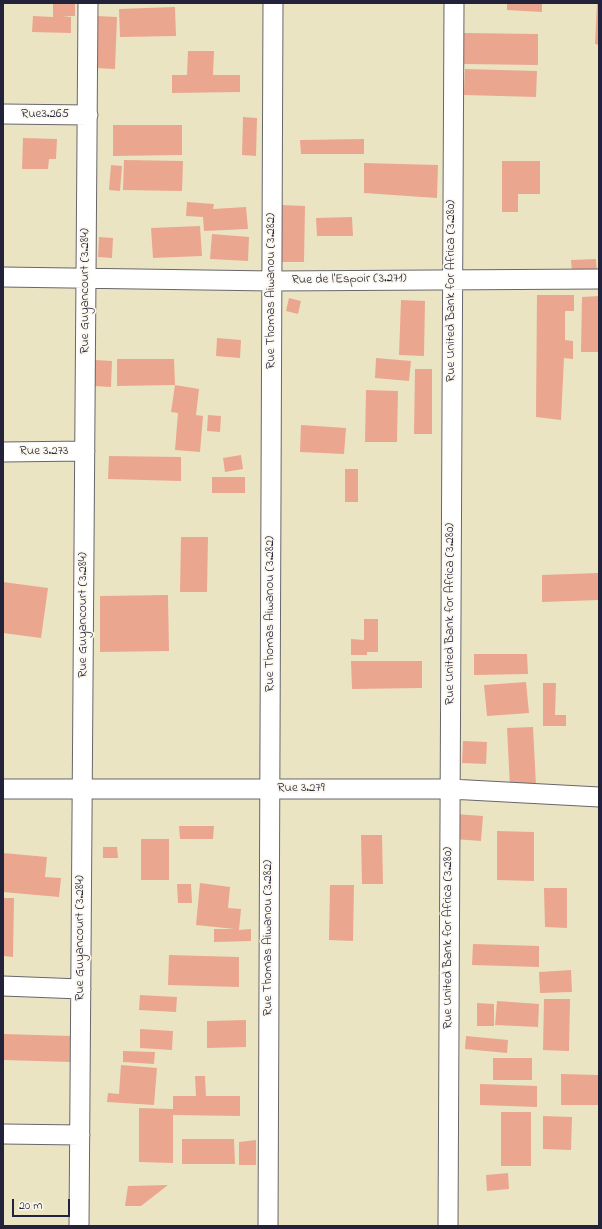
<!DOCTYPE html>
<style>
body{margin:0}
#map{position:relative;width:602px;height:1229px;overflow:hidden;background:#ebe4c3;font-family:"Indie Flower",sans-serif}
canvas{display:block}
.frame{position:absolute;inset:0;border:4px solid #22223b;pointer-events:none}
.scale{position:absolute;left:12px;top:1199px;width:58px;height:18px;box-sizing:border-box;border:2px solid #22223b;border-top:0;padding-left:5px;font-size:12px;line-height:14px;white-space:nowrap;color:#22223b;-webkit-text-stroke:3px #fbf7ec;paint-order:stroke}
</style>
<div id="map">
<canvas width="602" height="1229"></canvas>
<div class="frame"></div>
<div class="scale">20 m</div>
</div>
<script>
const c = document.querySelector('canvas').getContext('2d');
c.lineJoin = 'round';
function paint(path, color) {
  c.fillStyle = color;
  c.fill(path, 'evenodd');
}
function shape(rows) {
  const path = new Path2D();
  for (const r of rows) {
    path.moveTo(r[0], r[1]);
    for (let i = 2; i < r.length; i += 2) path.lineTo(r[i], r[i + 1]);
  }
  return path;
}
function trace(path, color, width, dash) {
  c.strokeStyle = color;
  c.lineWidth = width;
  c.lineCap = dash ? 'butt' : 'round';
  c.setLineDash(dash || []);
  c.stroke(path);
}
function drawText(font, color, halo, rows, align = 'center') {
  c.font = font + ' "Indie Flower",sans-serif';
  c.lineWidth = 3.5;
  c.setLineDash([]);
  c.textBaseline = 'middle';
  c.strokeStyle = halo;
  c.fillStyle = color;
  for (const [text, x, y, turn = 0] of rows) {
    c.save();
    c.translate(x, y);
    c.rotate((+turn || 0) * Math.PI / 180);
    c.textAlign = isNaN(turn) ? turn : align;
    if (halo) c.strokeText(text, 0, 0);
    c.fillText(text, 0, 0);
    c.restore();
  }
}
paint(shape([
 [53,3,75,3,75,16,62,16,71,17,71,33,32,32,33,16,53,17],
 [507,3,542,3,542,12,507,10],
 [597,3,599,3,599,45,595,44],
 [175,7,176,36,120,37,119,9],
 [97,16,117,17,115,69,95,68],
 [464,33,538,34,538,65,464,64],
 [188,51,214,51,213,75,240,75,240,92,172,93,172,75,187,75],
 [465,69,537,71,536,97,464,95],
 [243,117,257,118,256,156,242,155],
 [113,125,182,125,182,155,113,156],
 [23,138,57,139,56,159,49,159,48,169,22,169],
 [364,139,364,154,301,154,300,140],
 [124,160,183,161,182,191,123,190],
 [502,161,540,161,540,194,518,194,518,212,502,212],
 [364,163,438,165,437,198,364,193],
 [111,165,122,166,120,191,109,190],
 [187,202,214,204,213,209,246,207,248,229,204,231,203,217,186,216],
 [282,205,305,206,304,262,282,262],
 [352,217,353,236,317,236,316,218],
 [200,226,202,256,153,258,151,228],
 [212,234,249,237,248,261,210,259],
 [99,237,113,238,112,258,98,257],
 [596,259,597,273,572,274,571,260],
 [537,295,574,295,574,311,565,311,565,340,573,341,573,359,564,358,561,420,536,417],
 [599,296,599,352,581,352,582,297],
 [289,298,301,301,298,314,286,311],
 [401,300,425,301,424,356,399,355],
 [217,338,241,340,240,358,216,356],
 [376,358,411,361,409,381,375,378],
 [117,359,174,359,175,385,117,386],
 [95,360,112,361,111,387,94,386],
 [415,369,432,369,432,434,414,434],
 [175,385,199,389,196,415,203,416,200,452,175,450,178,413,171,412],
 [366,390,398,391,397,442,365,442],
 [208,415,221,416,220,432,207,431],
 [301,425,346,428,344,454,300,452],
 [241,455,243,469,225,472,223,458],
 [109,456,181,457,181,481,108,479],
 [345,469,358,469,358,502,345,502],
 [212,477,245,477,245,493,212,493],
 [181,537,208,537,207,592,180,592],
 [599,573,599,600,542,602,542,575],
 [3,582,48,588,41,638,3,633],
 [168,595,169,651,100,652,100,596],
 [364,619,378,619,378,652,367,652,367,655,351,655,351,639,364,640],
 [474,654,527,654,528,674,474,675],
 [351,661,422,661,422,688,352,689],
 [526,682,529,713,487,716,484,685],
 [543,683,556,683,555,715,566,715,566,726,543,726],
 [533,727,536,786,510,787,507,728],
 [463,741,487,742,486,764,462,763],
 [455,814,483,816,481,841,454,839],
 [179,826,214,826,213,839,180,839],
 [497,831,534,832,534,881,497,880],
 [361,835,382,835,383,884,362,884],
 [141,839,169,839,169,880,141,880],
 [103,847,117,847,118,858,103,858],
 [3,853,47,857,45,877,61,878,59,897,3,892],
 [200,883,230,887,228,908,241,909,239,930,251,929,251,941,214,942,214,929,235,929,196,925],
 [177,884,191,884,192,903,178,903],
 [330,885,354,885,353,941,329,940],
 [544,888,567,888,567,928,545,927],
 [3,898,14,898,13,957,3,956],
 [473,944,539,946,539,967,472,965],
 [169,955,239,957,239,987,168,985],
 [571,970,572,992,540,993,539,972],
 [140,995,177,997,176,1012,139,1010],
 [544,999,570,999,569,1051,543,1050],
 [497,1001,539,1004,538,1027,495,1025],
 [477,1003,494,1004,494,1026,477,1026],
 [70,1007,77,1007,78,1021,70,1021],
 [246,1020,246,1047,207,1048,207,1021],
 [140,1029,173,1031,172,1050,140,1048],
 [3,1034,72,1036,71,1062,3,1060],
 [466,1036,508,1040,507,1053,465,1049],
 [123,1051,155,1052,154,1064,123,1062],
 [493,1058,532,1058,532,1080,493,1080],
 [121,1065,157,1068,154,1105,107,1102,108,1093,119,1094],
 [561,1074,599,1075,599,1105,561,1105],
 [195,1076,205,1076,206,1096,240,1096,240,1116,173,1115,173,1163,139,1162,139,1108,173,1109,173,1096,196,1096],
 [480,1084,537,1086,537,1107,480,1105],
 [501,1112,531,1112,531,1166,501,1166],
 [543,1116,572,1117,571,1150,543,1149],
 [182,1139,234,1139,235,1164,182,1164],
 [256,1140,256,1165,239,1165,239,1142],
 [508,1173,509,1189,487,1191,486,1175],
 [168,1185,141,1206,125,1206,128,1186]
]), '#eba68f');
const street = shape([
 [3,114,88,115],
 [3,277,272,281,599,279],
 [3,452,85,451],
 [3,789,450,789,599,797],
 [3,986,81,989],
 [3,1134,80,1135],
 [79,1226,88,3],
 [268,1226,273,3],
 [448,1226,454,3]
]);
trace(street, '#68666b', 21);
trace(street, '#fff', 19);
drawText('13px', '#22223b', '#fbf7ec', [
 ["Rue3.265",45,115],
 ["Rue de l'Espoir (3.271)",349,280,-1],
 ["Rue Guyancourt (3.284)",86,291,-90],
 ["Rue Thomas Aiwanou (3.282)",272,291,-90],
 ["Rue United Bank for Africa (3.280)",452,291,-90],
 ["Rue 3.273",44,452],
 ["Rue Thomas Aiwanou (3.282)",271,614,-90],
 ["Rue United Bank for Africa (3.280)",451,614,-90],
 ["Rue Guyancourt (3.284)",84,615,-90],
 ["Rue 3.279",301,789],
 ["Rue Guyancourt (3.284)",81,938,-90],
 ["Rue Thomas Aiwanou (3.282)",269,938,-90],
 ["Rue United Bank for Africa (3.280)",449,938,-90]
]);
</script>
